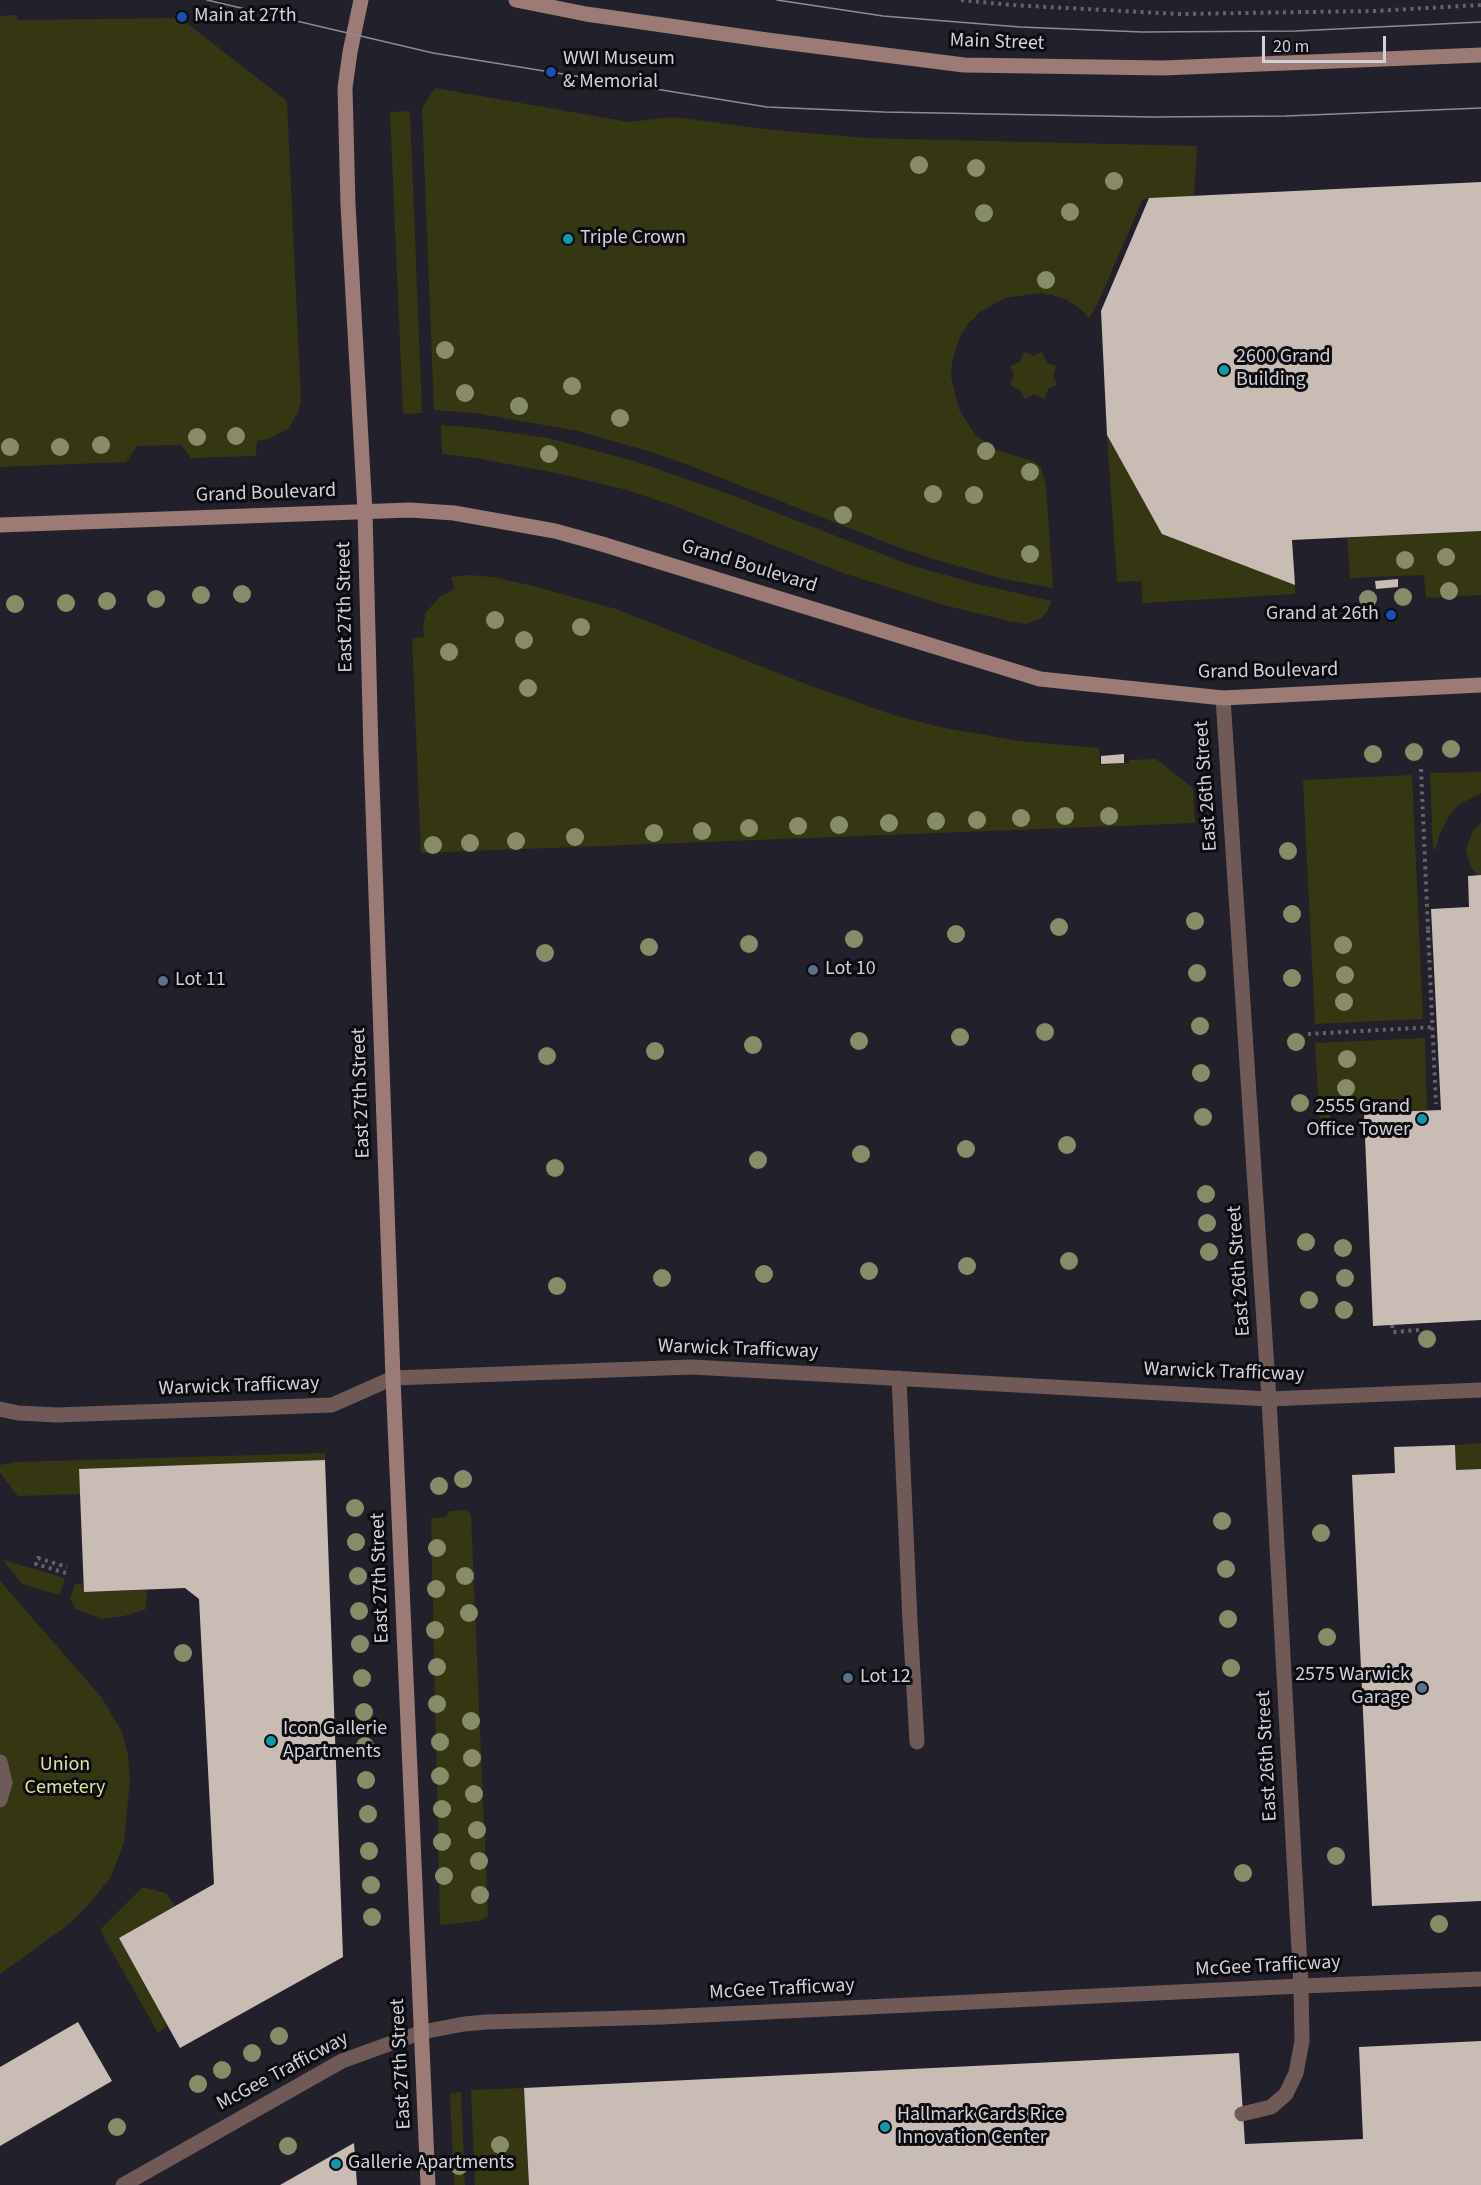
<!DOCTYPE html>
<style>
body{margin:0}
#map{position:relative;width:1481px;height:2185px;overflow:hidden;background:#22202a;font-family:"Source Sans 3",sans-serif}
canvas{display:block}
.scale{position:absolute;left:1262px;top:36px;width:124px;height:27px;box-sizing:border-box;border:3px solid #d3d1d8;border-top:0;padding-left:8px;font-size:18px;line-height:21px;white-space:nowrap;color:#d3d1d8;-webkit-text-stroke:4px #0c0b0f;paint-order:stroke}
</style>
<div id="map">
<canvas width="1481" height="2185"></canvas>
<div class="scale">20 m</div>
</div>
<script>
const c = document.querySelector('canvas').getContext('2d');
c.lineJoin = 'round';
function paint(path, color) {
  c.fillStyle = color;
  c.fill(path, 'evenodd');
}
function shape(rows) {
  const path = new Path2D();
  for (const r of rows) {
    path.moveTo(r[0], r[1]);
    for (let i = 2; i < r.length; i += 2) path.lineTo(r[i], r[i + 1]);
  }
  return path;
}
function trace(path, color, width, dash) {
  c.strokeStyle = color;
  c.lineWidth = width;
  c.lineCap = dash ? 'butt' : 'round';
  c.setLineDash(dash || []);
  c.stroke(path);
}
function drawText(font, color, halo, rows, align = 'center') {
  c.font = font + ' "Source Sans 3",sans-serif';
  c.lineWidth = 6;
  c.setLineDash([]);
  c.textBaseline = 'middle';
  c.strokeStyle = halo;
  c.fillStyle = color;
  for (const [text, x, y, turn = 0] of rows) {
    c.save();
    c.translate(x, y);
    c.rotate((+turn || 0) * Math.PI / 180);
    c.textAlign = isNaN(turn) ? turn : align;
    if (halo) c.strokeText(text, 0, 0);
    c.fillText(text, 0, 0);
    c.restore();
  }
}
paint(shape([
 [16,15,18,20,180,18,287,101,301,402,298,412,289,428,271,438,257,441,256,456,191,458,181,445,137,446,126,462,0,467,0,16],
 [435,88,629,122,673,117,774,130,865,138,1197,146,1194,196,1143,199,1097,305,1089,318,1082,310,1067,300,1053,295,1039,293,1005,298,980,312,969,323,960,337,952,361,951,376,955,393,959,409,975,435,997,450,1035,462,1041,467,1046,486,1053,588,1004,579,940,561,892,545,691,466,651,452,578,431,475,413,434,410,422,108],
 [410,111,422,413,403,414,390,112],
 [1024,352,1034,356,1042,352,1047,363,1056,366,1053,376,1057,385,1048,389,1044,399,1034,394,1024,399,1020,390,1010,385,1014,375,1010,366,1020,362],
 [441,425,478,428,548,438,638,462,737,497,907,564,977,584,1052,601,1047,612,1041,618,1027,624,1009,621,944,605,843,573,680,508,627,490,556,473,475,458,442,454],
 [1107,435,1163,534,1295,585,1295,594,1143,603,1141,581,1117,582],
 [1481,531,1481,595,1426,598,1424,575,1350,578,1347,538],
 [469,575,493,577,533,586,616,609,806,684,893,715,940,727,1019,741,1099,748,1100,765,1129,763,1129,760,1156,759,1193,788,1195,823,421,853,412,638,424,637,423,627,426,612,441,596,455,589,451,577],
 [1481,772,1481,793,1458,805,1450,814,1440,833,1435,851,1433,848,1430,773],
 [1412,775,1423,1019,1315,1024,1303,780],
 [1481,823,1481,875,1477,875,1471,868,1466,849,1473,831],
 [1425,1038,1427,1110,1364,1113,1363,1103,1330,1104,1330,1126,1321,1127,1319,1113,1315,1043],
 [1481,1443,1481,1469,1456,1470,1455,1445],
 [325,1453,325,1460,79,1469,80,1494,18,1496,0,1473,0,1465,15,1462],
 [467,1510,471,1515,488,1916,480,1921,440,1925,431,1518,446,1517,450,1511],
 [3,1560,65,1578,60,1595,22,1584],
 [0,1581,102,1698,122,1732,128,1755,130,1779,124,1842,111,1877,88,1905,68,1925,0,1974],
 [83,1583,84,1592,147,1590,146,1609,124,1616,102,1619,75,1609,70,1598,75,1584],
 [143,1887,166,1893,175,1906,119,1938,167,2026,158,2033,100,1930],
 [524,2088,529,2185,475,2185,471,2090],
 [461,2092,465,2185,454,2185,450,2094]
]), '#343712');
paint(shape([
 [1481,182,1481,531,1292,540,1295,585,1162,534,1107,435,1101,311,1149,198],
 [1398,579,1398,587,1376,589,1375,581],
 [1124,754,1124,763,1101,764,1101,756],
 [1481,875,1481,1320,1373,1326,1364,1113,1441,1110,1431,909,1469,907,1468,876],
 [1455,1445,1456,1470,1481,1469,1481,1901,1372,1906,1352,1475,1395,1473,1394,1447],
 [325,1460,343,1957,180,2048,119,1938,214,1884,199,1599,185,1588,84,1592,79,1469],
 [78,2022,112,2081,0,2146,0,2067],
 [1481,2041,1481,2185,529,2185,524,2088,1239,2053,1245,2144,1363,2139,1359,2047],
 [354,2143,357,2185,280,2185]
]), '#c8bcb4');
trace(shape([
 [961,0,1011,5,1178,14,1374,11,1481,5],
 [1421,769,1428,930,1432,930],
 [1428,930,1436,1104],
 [1308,1034,1433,1027],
 [1392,1325,1393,1332,1419,1330,1419,1334],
 [66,1573,36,1564,38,1558,67,1567]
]), '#64626a', 4, [3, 4.5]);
trace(shape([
 [899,1378,910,1621,917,1742],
 [0,1762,5,1783,0,1800],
 [1242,2114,1271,2107,1286,2094,1296,2073,1302,2041,1301,1986]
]), '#705a58', 15);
trace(shape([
 [1223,698,1269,1399,1301,1986],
 [0,1409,18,1413,57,1415,332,1405,393,1378,692,1367,1269,1399,1481,1390],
 [123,2185,342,2061,422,2032,464,2024,487,2022,662,2017,1301,1986,1481,1979]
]), '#705a58', 15);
trace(shape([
 [361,0,350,52,345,88,348,205,365,512,371,753,393,1378,428,2185],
 [516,0,586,14,767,40,964,65,1163,68,1481,55],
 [0,525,410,510,454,513,555,531,602,544,1040,679,1223,698,1481,685]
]), '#9c7a76', 15);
trace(shape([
 [207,0,433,53,767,107,884,112,1152,117,1286,116,1481,108],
 [777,0,883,16,1020,27,1142,32,1296,31,1481,22]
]), '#8d8b93', 1.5);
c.fillStyle = '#888b68';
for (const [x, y] of [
 [919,165],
 [976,168],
 [1114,181],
 [1070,212],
 [984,213],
 [1046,280],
 [445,350],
 [572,386],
 [465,393],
 [519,406],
 [620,418],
 [236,436],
 [197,437],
 [101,445],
 [10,447],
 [60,447],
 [986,451],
 [549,454],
 [1030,472],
 [933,494],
 [974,495],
 [843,515],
 [1030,554],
 [1446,557],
 [1405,560],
 [1449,591],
 [242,594],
 [201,595],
 [1403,597],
 [156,599],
 [1368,599],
 [107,601],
 [66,603],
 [15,604],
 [495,620],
 [581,627],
 [524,640],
 [449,652],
 [528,688],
 [1451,749],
 [1414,752],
 [1373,754],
 [1065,816],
 [1109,816],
 [1021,818],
 [977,820],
 [936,821],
 [889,823],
 [839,825],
 [798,826],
 [749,828],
 [702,831],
 [654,833],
 [575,837],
 [516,841],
 [470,843],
 [433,845],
 [1288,851],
 [1292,914],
 [1195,921],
 [1059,927],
 [956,934],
 [854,939],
 [749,944],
 [1343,945],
 [649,947],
 [545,953],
 [1197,973],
 [1345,975],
 [1292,978],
 [1344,1002],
 [1200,1026],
 [1045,1032],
 [960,1037],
 [859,1041],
 [1296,1042],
 [753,1045],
 [655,1051],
 [547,1056],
 [1347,1059],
 [1201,1073],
 [1346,1088],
 [1300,1103],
 [1203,1117],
 [1067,1145],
 [966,1149],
 [861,1154],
 [758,1160],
 [555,1168],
 [1206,1194],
 [1207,1223],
 [1306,1242],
 [1343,1248],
 [1209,1252],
 [1069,1261],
 [967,1266],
 [869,1271],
 [764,1274],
 [662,1278],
 [1345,1278],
 [557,1286],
 [1309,1300],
 [1344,1310],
 [1427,1339],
 [463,1479],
 [439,1486],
 [355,1508],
 [1222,1521],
 [1321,1533],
 [356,1542],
 [437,1548],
 [1226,1569],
 [358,1576],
 [465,1576],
 [436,1589],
 [359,1611],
 [469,1613],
 [1228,1619],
 [435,1630],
 [1327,1637],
 [360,1644],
 [183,1653],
 [437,1667],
 [1231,1668],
 [362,1678],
 [437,1704],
 [364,1712],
 [471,1721],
 [440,1742],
 [365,1746],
 [472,1758],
 [440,1776],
 [366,1780],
 [474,1794],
 [442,1809],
 [368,1814],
 [477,1830],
 [442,1842],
 [369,1851],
 [1336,1856],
 [479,1861],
 [1243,1873],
 [444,1876],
 [371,1885],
 [480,1895],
 [372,1917],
 [1439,1924],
 [279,2036],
 [252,2053],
 [222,2070],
 [198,2084],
 [117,2127],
 [500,2145],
 [288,2146],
 [459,2166]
]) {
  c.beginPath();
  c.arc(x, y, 9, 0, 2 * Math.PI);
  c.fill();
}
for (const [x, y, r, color] of [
 [182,17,6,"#1a4fb4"],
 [551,72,6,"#1a4fb4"],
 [568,239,6,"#0f9aa8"],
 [1224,370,6,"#0f9aa8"],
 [1391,615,6,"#1a4fb4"],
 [813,970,6,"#5c6f8a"],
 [163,981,6,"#5c6f8a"],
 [1422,1119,6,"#0f9aa8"],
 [848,1678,6,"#5c6f8a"],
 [1422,1688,6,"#5c6f8a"],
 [271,1741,6,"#0f9aa8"],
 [885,2127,6,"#0f9aa8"],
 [336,2164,6,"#0f9aa8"]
]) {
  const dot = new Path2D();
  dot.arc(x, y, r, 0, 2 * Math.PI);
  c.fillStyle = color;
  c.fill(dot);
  trace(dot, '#0c0b0f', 2);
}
drawText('20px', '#d3d1d8', '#0c0b0f', [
 ["Main at 27th",194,17],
 ["WWI Museum",563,60],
 ["& Memorial",563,83],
 ["Triple Crown",580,239],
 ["2600 Grand",1236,358],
 ["Building",1236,381],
 ["Grand at 26th",1379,615,"right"],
 ["Lot 10",825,970],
 ["Lot 11",175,981],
 ["2555 Grand",1410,1108,"right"],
 ["Office Tower",1410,1131,"right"],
 ["2575 Warwick",1410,1676,"right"],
 ["Garage",1410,1699,"right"],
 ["Lot 12",860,1678],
 ["Icon Gallerie",283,1730],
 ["Apartments",283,1753],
 ["Hallmark Cards Rice",897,2116],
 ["Innovation Center",897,2139],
 ["Gallerie Apartments",348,2164]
], 'left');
drawText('20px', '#d3d1d8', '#0c0b0f', [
 ["Main Street",997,43,2],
 ["Grand Boulevard",266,494,-2],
 ["Grand Boulevard",749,567,17],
 ["East 27th Street",346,607,-91],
 ["Grand Boulevard",1268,672,-1],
 ["East 26th Street",1207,786,-94],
 ["East 27th Street",362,1093,-92],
 ["East 26th Street",1240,1271,-94],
 ["Warwick Trafficway",738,1350,2],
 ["Warwick Trafficway",1224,1373,2],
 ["Warwick Trafficway",239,1387,-2],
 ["East 27th Street",381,1578,-92],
 ["East 26th Street",1268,1756,-93],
 ["McGee Trafficway",1268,1967,-3],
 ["McGee Trafficway",782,1990,-3],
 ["East 27th Street",402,2064,-93],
 ["McGee Trafficway",283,2072,-28]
]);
drawText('20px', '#dbe39b', '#0c0b0f', [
 ["Union",65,1766],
 ["Cemetery",65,1789]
]);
</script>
